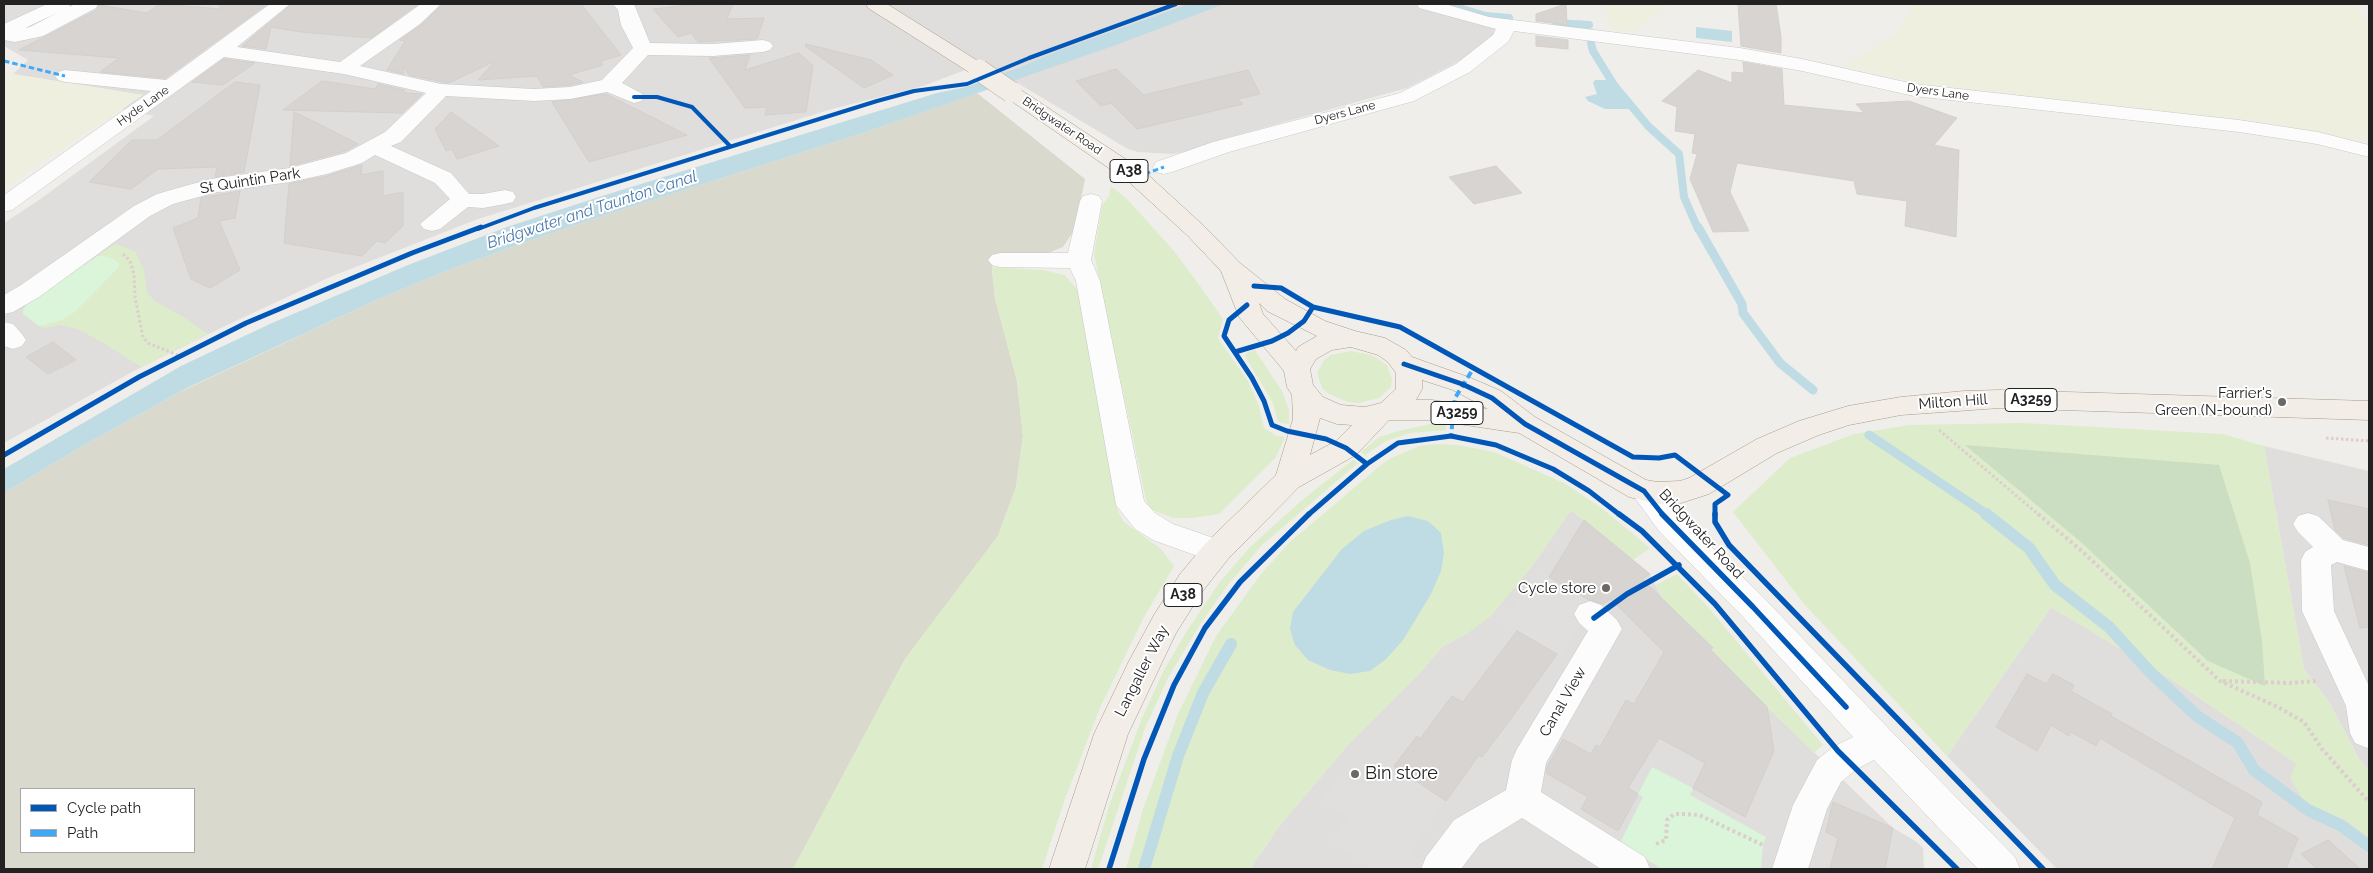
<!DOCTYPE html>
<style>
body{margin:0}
#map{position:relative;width:2373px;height:873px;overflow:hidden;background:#f0eeeb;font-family:Raleway,sans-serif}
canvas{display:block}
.frame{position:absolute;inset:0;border:5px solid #222;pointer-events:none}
.legend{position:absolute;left:20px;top:788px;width:175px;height:65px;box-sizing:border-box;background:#fff;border:1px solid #a7a7a7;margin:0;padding:6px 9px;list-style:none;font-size:15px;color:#222}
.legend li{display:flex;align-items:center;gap:10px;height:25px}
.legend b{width:25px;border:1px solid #a7a7a7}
</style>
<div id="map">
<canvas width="2373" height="873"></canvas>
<div class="frame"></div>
<ul class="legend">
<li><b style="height:6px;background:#0057b8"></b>Cycle path</li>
<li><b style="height:6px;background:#3fa9f5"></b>Path</li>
</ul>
</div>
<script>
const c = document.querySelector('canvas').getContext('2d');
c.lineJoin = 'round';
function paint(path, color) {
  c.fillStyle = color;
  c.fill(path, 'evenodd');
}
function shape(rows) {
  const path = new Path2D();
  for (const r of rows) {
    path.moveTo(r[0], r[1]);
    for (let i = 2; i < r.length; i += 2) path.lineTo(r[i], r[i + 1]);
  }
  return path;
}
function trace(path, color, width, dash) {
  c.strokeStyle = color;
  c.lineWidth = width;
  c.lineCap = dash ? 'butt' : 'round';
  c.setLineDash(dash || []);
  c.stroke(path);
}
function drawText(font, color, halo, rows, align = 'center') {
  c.font = font + ' Raleway,sans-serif';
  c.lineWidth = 4;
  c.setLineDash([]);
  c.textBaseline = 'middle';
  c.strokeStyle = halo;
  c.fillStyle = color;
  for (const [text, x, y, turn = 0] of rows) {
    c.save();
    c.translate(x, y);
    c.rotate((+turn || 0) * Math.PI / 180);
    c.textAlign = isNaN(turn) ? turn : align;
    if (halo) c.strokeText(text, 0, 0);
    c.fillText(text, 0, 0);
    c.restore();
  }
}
paint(shape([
 [4,4,1461,4,1470,9,1493,15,1495,37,1469,56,1407,88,1223,139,1204,149,1172,154,1138,152,1128,149,984,63,923,86,832,109,478,219,330,277,225,326,132,372,4,443,4,223,39,200,154,116,122,109,142,95,13,74,28,60,4,46],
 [2264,446,2369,471,2369,771,2359,759,2329,702,2304,669],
 [1571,510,1650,575,1664,601,1713,648,1711,650,1767,707,1893,828,1917,842,1923,848,1924,869,1250,869,1280,825,1348,745,1418,675,1442,647,1468,633,1530,569],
 [2051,607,2171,679,2296,763,2306,805,2344,819,2369,837,2369,869,2057,869,1947,756]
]), '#dfdedc');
paint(shape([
 [977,93,1085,179,1075,229,1063,247,1048,253,994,255,992,270,995,298,1017,381,1023,436,1016,487,998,536,905,659,793,869,4,869,4,493,84,445,180,392,374,301,456,267,578,224,863,133],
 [21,789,194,789,194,852,21,852]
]), '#d9d9cd');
paint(shape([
 [1605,4,1667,4,1635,32,1609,29],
 [1913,4,2356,4,2369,25,2369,142,2260,122,1930,85,1881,75,1846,66,1899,31],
 [4,72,13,74,143,95,4,188]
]), '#efefdf');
paint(shape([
 [1111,186,1128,200,1174,251,1200,286,1223,319,1218,338,1248,381,1259,406,1264,428,1277,436,1285,437,1276,457,1219,514,1193,518,1173,518,1150,509,1146,500,1094,254,1102,206,1109,196],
 [115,244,135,251,144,270,147,293,156,302,180,315,208,334,141,367,102,342,77,329,60,325,43,328,23,314,23,310,28,303],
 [992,267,1043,270,1065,275,1079,292,1118,511,1124,522,1161,549,1174,566,1144,617,1099,710,1064,802,1042,869,793,869,905,659,998,536,1016,487,1023,436,1017,381,995,298],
 [1255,350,1282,391,1289,410,1289,424,1280,423,1277,419,1273,403,1245,356,1247,353],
 [1351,351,1371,355,1387,365,1392,379,1391,387,1379,398,1359,403,1348,402,1329,394,1322,388,1317,373,1324,360,1331,355],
 [2022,423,2223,434,2264,446,2304,669,2329,702,2359,759,2369,771,2369,837,2344,819,2306,805,2290,778,2296,763,2171,679,2051,607,1947,756,1805,605,1733,512,1790,458,1854,434,1909,425],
 [1431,424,1446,425,1446,430,1410,433,1386,441,1365,455,1361,452,1379,437,1398,431],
 [1438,444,1458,445,1494,452,1566,484,1604,510,1650,548,1633,560,1571,510,1530,569,1491,616,1468,633,1442,647,1418,675,1348,745,1280,825,1250,869,1126,869,1143,809,1178,714,1216,636,1261,574,1290,542,1387,460,1419,446],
 [1353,460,1358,463,1262,545,1227,586,1201,623,1169,676,1145,728,1098,869,1091,869,1109,806,1142,718,1164,670,1185,634,1219,583,1249,548,1301,501],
 [1677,574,1708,607,1823,745,1814,753,1767,707,1710,649,1712,648,1664,601,1656,585]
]), '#ddeccb');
paint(shape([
 [1965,445,2219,465,2250,563,2262,641,2265,686,2208,661,2082,543]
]), '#cbdec1');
paint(shape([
 [98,256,104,256,115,260,119,264,118,268,75,312,62,320,39,326,23,314,23,310,28,303],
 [1652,767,1693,788,1690,795,1766,837,1763,845,1761,869,1662,869,1620,843,1643,797,1638,794]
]), '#daf5da');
paint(shape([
 [1540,573,1579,591,1597,608,1582,620,1562,612,1561,614,1581,623,1561,656,1501,622],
 [1388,763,1446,801,1409,853,1432,869,1371,869,1330,840,1348,818,1321,799,1341,775,1366,792]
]), '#e0dfde');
paint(shape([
 [1189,4,1224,4,1113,46,863,133,578,224,456,267,374,301,187,388,84,445,4,493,4,469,181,366,272,323,408,265,507,227,602,196,937,93,966,87,1021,67,1060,50],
 [1696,27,1732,31,1732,42,1696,38],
 [1595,80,1611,80,1615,83,1634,105,1634,109,1605,109,1588,101,1585,97,1597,94,1593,83],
 [1408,516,1428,521,1441,533,1444,553,1441,571,1431,594,1403,640,1386,659,1370,671,1350,674,1330,670,1308,660,1295,645,1290,629,1293,612,1342,549,1364,531,1391,520]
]), '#bfdbe3');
trace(shape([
 [1445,4,1486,16,1509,18],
 [1557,23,1589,25],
 [1591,43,1593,51,1614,85,1648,126,1679,154,1684,197,1698,229]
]), '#bfdbe3', 8);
trace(shape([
 [1698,227,1742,304,1743,313,1780,363,1813,390],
 [1869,435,1988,515]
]), '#bfdbe3', 9);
trace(shape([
 [1986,514,2029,548,2055,585,2109,627,2150,672,2197,716,2238,743,2254,770,2308,810,2340,825,2369,846],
 [1144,869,1178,756,1203,693,1231,644]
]), '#bfdbe3', 12);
const building = shape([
 [160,4,220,9,220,4,267,4,165,78,100,72,119,58,19,50,97,10,99,5,147,13,160,4],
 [292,4,418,4,371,38,301,32,271,27,266,49,242,46,292,4],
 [443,4,581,4,621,55,601,61,603,65,569,75,583,82,570,85,543,87,537,76,478,80,495,61,449,83,409,75,404,66,404,74,387,70,405,41,400,40,421,25,443,4],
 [697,4,733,4,727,19,764,18,757,39,698,42,691,33,678,37,653,9,697,4],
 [1566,4,1567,25,1536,21,1536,14,1566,4],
 [1738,4,1776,4,1781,37,1781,53,1741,46,1738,4],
 [1536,36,1568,40,1568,49,1536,46,1536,36],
 [806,44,871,60,893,75,864,88,805,46,806,44],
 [799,53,813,66,806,112,765,115,767,107,745,108,709,58,750,55,745,70,799,53],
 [224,59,255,63,223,85,192,82,224,59],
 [1743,62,1782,69,1784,105,1864,113,1856,104,1909,101,1957,118,1934,145,1959,150,1956,237,1905,226,1907,201,1857,194,1854,181,1737,163,1730,192,1749,231,1713,232,1690,179,1697,154,1692,153,1695,134,1675,131,1677,107,1662,101,1698,70,1732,83,1732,72,1744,73,1743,62],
 [1116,69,1144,95,1248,70,1260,94,1238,99,1243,104,1137,129,1111,103,1101,106,1076,81,1116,69],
 [322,81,375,89,378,84,404,90,404,93,422,94,402,113,283,110,322,81],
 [235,82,260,85,244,172,215,177,217,167,158,169,131,189,89,182,132,140,157,140,235,82],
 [606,94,687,135,589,162,552,102,606,94],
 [294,112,317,123,358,144,345,151,290,166,294,112],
 [451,112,499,146,457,159,452,149,446,151,435,129,451,112],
 [362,165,361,175,383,171,383,196,403,192,403,226,385,243,377,241,362,256,284,243,289,184,327,176,362,165],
 [1496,166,1522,193,1474,204,1449,177,1496,166],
 [240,191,235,218,219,221,240,270,210,288,191,279,173,228,198,218,201,198,209,196,210,199,211,196,240,191],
 [53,342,76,360,48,374,26,357,53,342],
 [2328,500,2369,509,2369,545,2344,538,2335,530,2328,500],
 [1584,520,1650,574,1642,579,1713,648,1710,649,1767,707,1774,751,1745,817,1693,788,1705,763,1659,738,1628,788,1638,794,1618,831,1581,809,1588,797,1546,773,1548,765,1563,739,1591,754,1596,745,1600,747,1626,700,1634,704,1664,652,1611,599,1603,604,1589,600,1549,577,1584,520],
 [2344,566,2369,573,2369,627,2360,628,2344,566],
 [1517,631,1557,654,1510,720,1482,757,1479,755,1446,801,1394,766,1417,736,1420,739,1452,696,1463,702,1517,631],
 [2027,674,2046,684,2053,674,2074,685,2071,691,2112,714,2111,716,2262,802,2257,815,2298,838,2286,869,2212,869,2235,818,2100,738,2096,746,2071,732,2069,736,2051,725,2037,751,1996,727,2027,674],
 [1833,802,1893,828,1885,869,1830,869,1838,838,1826,832,1833,802],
 [2328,840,2360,869,2317,869,2301,854,2328,840]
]);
paint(building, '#d7d4d2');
trace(building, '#d3d0cc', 1);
const minor = shape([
 [47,4,71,4,69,7,75,4,98,4,96,8,43,36,15,42,4,40,4,24,47,4],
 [57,13,30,27,25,28,57,13],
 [270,4,290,4,237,47,340,62,421,4,441,4,420,24,360,66,441,84,534,89,570,87,602,80,633,48,621,25,618,10,613,4,634,4,650,43,713,44,763,40,770,42,773,46,770,50,763,52,713,56,648,55,622,83,641,93,644,97,641,101,634,103,607,92,570,99,534,101,446,96,401,142,391,146,451,173,469,194,483,194,505,190,513,192,516,197,513,202,505,204,483,208,468,207,440,229,432,231,424,229,420,224,450,199,435,183,375,155,362,163,327,174,290,182,217,192,173,204,150,216,39,297,13,312,4,314,4,295,21,285,134,206,157,194,192,184,217,178,290,168,346,153,385,132,426,93,344,74,224,57,12,210,4,212,4,195,151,91,65,82,58,80,55,76,58,72,65,70,166,80,270,4],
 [1417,4,1445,4,1489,17,1740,48,1802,59,1914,84,2239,120,2318,132,2369,145,2369,157,2317,144,2239,132,1914,96,1802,71,1740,60,1514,31,1508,42,1470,72,1414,101,1229,152,1172,172,1164,174,1156,172,1153,167,1156,162,1213,142,1400,93,1456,64,1493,35,1496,29,1419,8,1417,4],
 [1091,194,1099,196,1102,201,1091,260,1100,281,1144,501,1155,513,1173,524,1228,543,1232,551,1228,559,1217,563,1153,540,1135,529,1116,505,1076,281,1070,268,1000,267,992,265,988,260,992,255,1000,253,1068,253,1080,201,1083,196,1091,194],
 [4,322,13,324,22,334,26,340,22,346,13,349,4,346,4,322],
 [1644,480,1654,483,1679,515,1764,598,1890,730,2015,857,2020,869,1978,869,1874,760,1857,769,1841,782,1827,809,1808,869,1772,869,1793,805,1817,760,1833,747,1853,737,1742,616,1659,531,1630,491,1634,483,1644,480],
 [2308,513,2318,516,2343,540,2369,547,2369,571,2337,562,2331,565,2334,611,2369,686,2369,747,2367,748,2355,743,2350,733,2346,706,2302,611,2301,560,2305,552,2313,547,2298,532,2293,524,2298,516,2308,513],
 [1590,601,1601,605,1617,620,1622,629,1546,763,1541,792,1645,857,1650,869,1601,869,1522,818,1480,844,1461,869,1421,869,1426,857,1454,820,1506,790,1512,760,1517,749,1588,631,1579,623,1574,614,1579,605,1590,601]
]);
const major = shape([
 [866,4,887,4,986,66,989,70,986,74,979,76,972,74,868,8,866,4],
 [1011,86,1018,88,1145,172,1204,226,1240,263,1285,299,1325,321,1355,331,1385,338,1406,350,1412,357,1471,378,1501,391,1535,417,1646,480,1657,482,1680,481,1689,478,1757,439,1799,421,1848,406,1901,397,1964,391,2000,390,2369,401,2369,420,2000,408,1901,415,1849,425,1819,435,1777,453,1709,494,1681,503,1657,504,1629,497,1519,433,1432,420,1389,420,1356,455,1299,487,1228,559,1202,592,1176,633,1128,734,1085,869,1049,869,1094,734,1129,661,1154,615,1180,574,1206,543,1276,475,1293,419,1292,395,1287,387,1284,371,1239,317,1221,271,1188,236,1129,182,1004,96,1001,92,1004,88,1011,86],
 [1259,303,1267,311,1317,336,1298,347,1296,351,1263,314,1259,303],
 [1351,347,1378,355,1388,362,1396,373,1396,389,1381,403,1365,407,1341,405,1323,397,1313,385,1310,369,1316,359,1332,350,1351,347],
 [1422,380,1453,390,1488,409,1432,400,1416,400,1422,389,1422,380],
 [1320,418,1337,424,1352,425,1336,441,1310,455,1320,418]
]);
trace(minor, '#c9c8c7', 1);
trace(major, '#a79c86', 1);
trace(shape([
 [1018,64,1176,4],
 [528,210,877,101,914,91,958,85],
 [477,229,485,226]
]), '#dccecd', 2.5, [2, 2]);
trace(shape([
 [462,234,481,227],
 [123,254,130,261,134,274,135,297,143,337,148,343,180,356],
 [1939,430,2039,515],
 [2326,438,2369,441],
 [4,455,139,377,246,323,426,248]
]), '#dccecd', 3, [2.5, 2.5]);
trace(shape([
 [2038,514,2083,552,2220,681,2278,707,2304,722,2322,749,2369,802],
 [1574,588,1579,577],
 [2223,681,2290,683,2316,681],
 [1656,844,1666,840,1667,820,1674,814,1685,814,1699,815,1763,845]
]), '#dccecd', 4, [3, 3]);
paint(minor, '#fdfcfc');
paint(major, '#f3ede7');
const majorBridge = shape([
 [979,70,1011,92]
]);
trace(majorBridge, '#a79c86', 22, []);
trace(majorBridge, '#f3ede7', 21);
trace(shape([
 [4,61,65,76],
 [1137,177,1164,167]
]), '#3fa9f5', 3, [5.5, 3]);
trace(shape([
 [1455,437,1451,436,1455,398,1473,369]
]), '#3fa9f5', 4, [7, 4]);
trace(shape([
 [634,97,657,97,692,107,730,146],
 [478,229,534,208,877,101,914,91,967,84,1029,58,1176,4]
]), '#0057b8', 4);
trace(shape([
 [1254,286,1281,288,1313,307,1400,327,1633,457,1659,458,1675,455,1728,495,1715,504,1715,515],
 [1247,305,1229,320,1224,336,1252,378,1264,401,1272,425,1287,431,1326,439,1346,448,1367,464],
 [1235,352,1272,341,1288,333,1304,321,1313,307],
 [1404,364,1462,384,1492,398,1525,424,1644,491,1663,515],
 [4,455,139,377,246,323,412,253,481,227],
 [1308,515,1367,464,1398,443,1451,436,1496,445,1553,469,1589,491,1620,515]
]), '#0057b8', 5);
trace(shape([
 [1619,514,1642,531,1715,604,1838,751,1957,869],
 [1662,514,1753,607,1846,707],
 [1715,514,1715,522,1729,545,2043,869],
 [1594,618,1627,594,1679,565],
 [1109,869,1144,759,1174,685,1205,628,1240,582,1309,514]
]), '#0057b8', 5.5);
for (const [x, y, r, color] of [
 [2282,402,5,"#6a6968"],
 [1606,588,5,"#6a6968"],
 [1355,774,5,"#6a6968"]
]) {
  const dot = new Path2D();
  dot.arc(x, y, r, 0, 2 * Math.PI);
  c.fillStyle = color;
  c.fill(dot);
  trace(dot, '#fff', 2);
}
drawText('12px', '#222', '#fff', [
 ["Dyers Lane",1938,92,8],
 ["Hyde Lane",143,106,-35],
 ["Dyers Lane",1345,113,-15],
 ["Bridgwater Road",1062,126,34]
]);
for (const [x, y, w] of [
 [1129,171,38],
 [2031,400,52],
 [1457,413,52],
 [1183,595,38]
]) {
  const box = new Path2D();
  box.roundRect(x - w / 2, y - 11.5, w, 23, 4);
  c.fillStyle = '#fff';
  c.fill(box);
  trace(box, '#222', 1);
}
drawText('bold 14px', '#222', null, [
 ["A38",1129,171],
 ["A3259",2031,400],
 ["A3259",1457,413],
 ["A38",1183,595]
]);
drawText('15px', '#222', '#fff', [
 ["St Quintin Park",250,181,-9],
 ["Milton Hill",1953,402,-4],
 ["Bridgwater Road",1701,534,47],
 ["Langaller Way",1142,671,-63],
 ["Canal View",1563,702,-60]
]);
drawText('15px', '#222', '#fff', [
 ["Farrier's",2272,393],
 ["Green (N-bound)",2272,410],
 ["Cycle store",1596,588]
], 'right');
drawText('italic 16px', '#4a7aab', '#fff', [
 ["Bridgwater and Taunton Canal",592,210,-18]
]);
drawText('18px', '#222', '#fff', [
 ["Bin store",1365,774]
], 'left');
</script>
